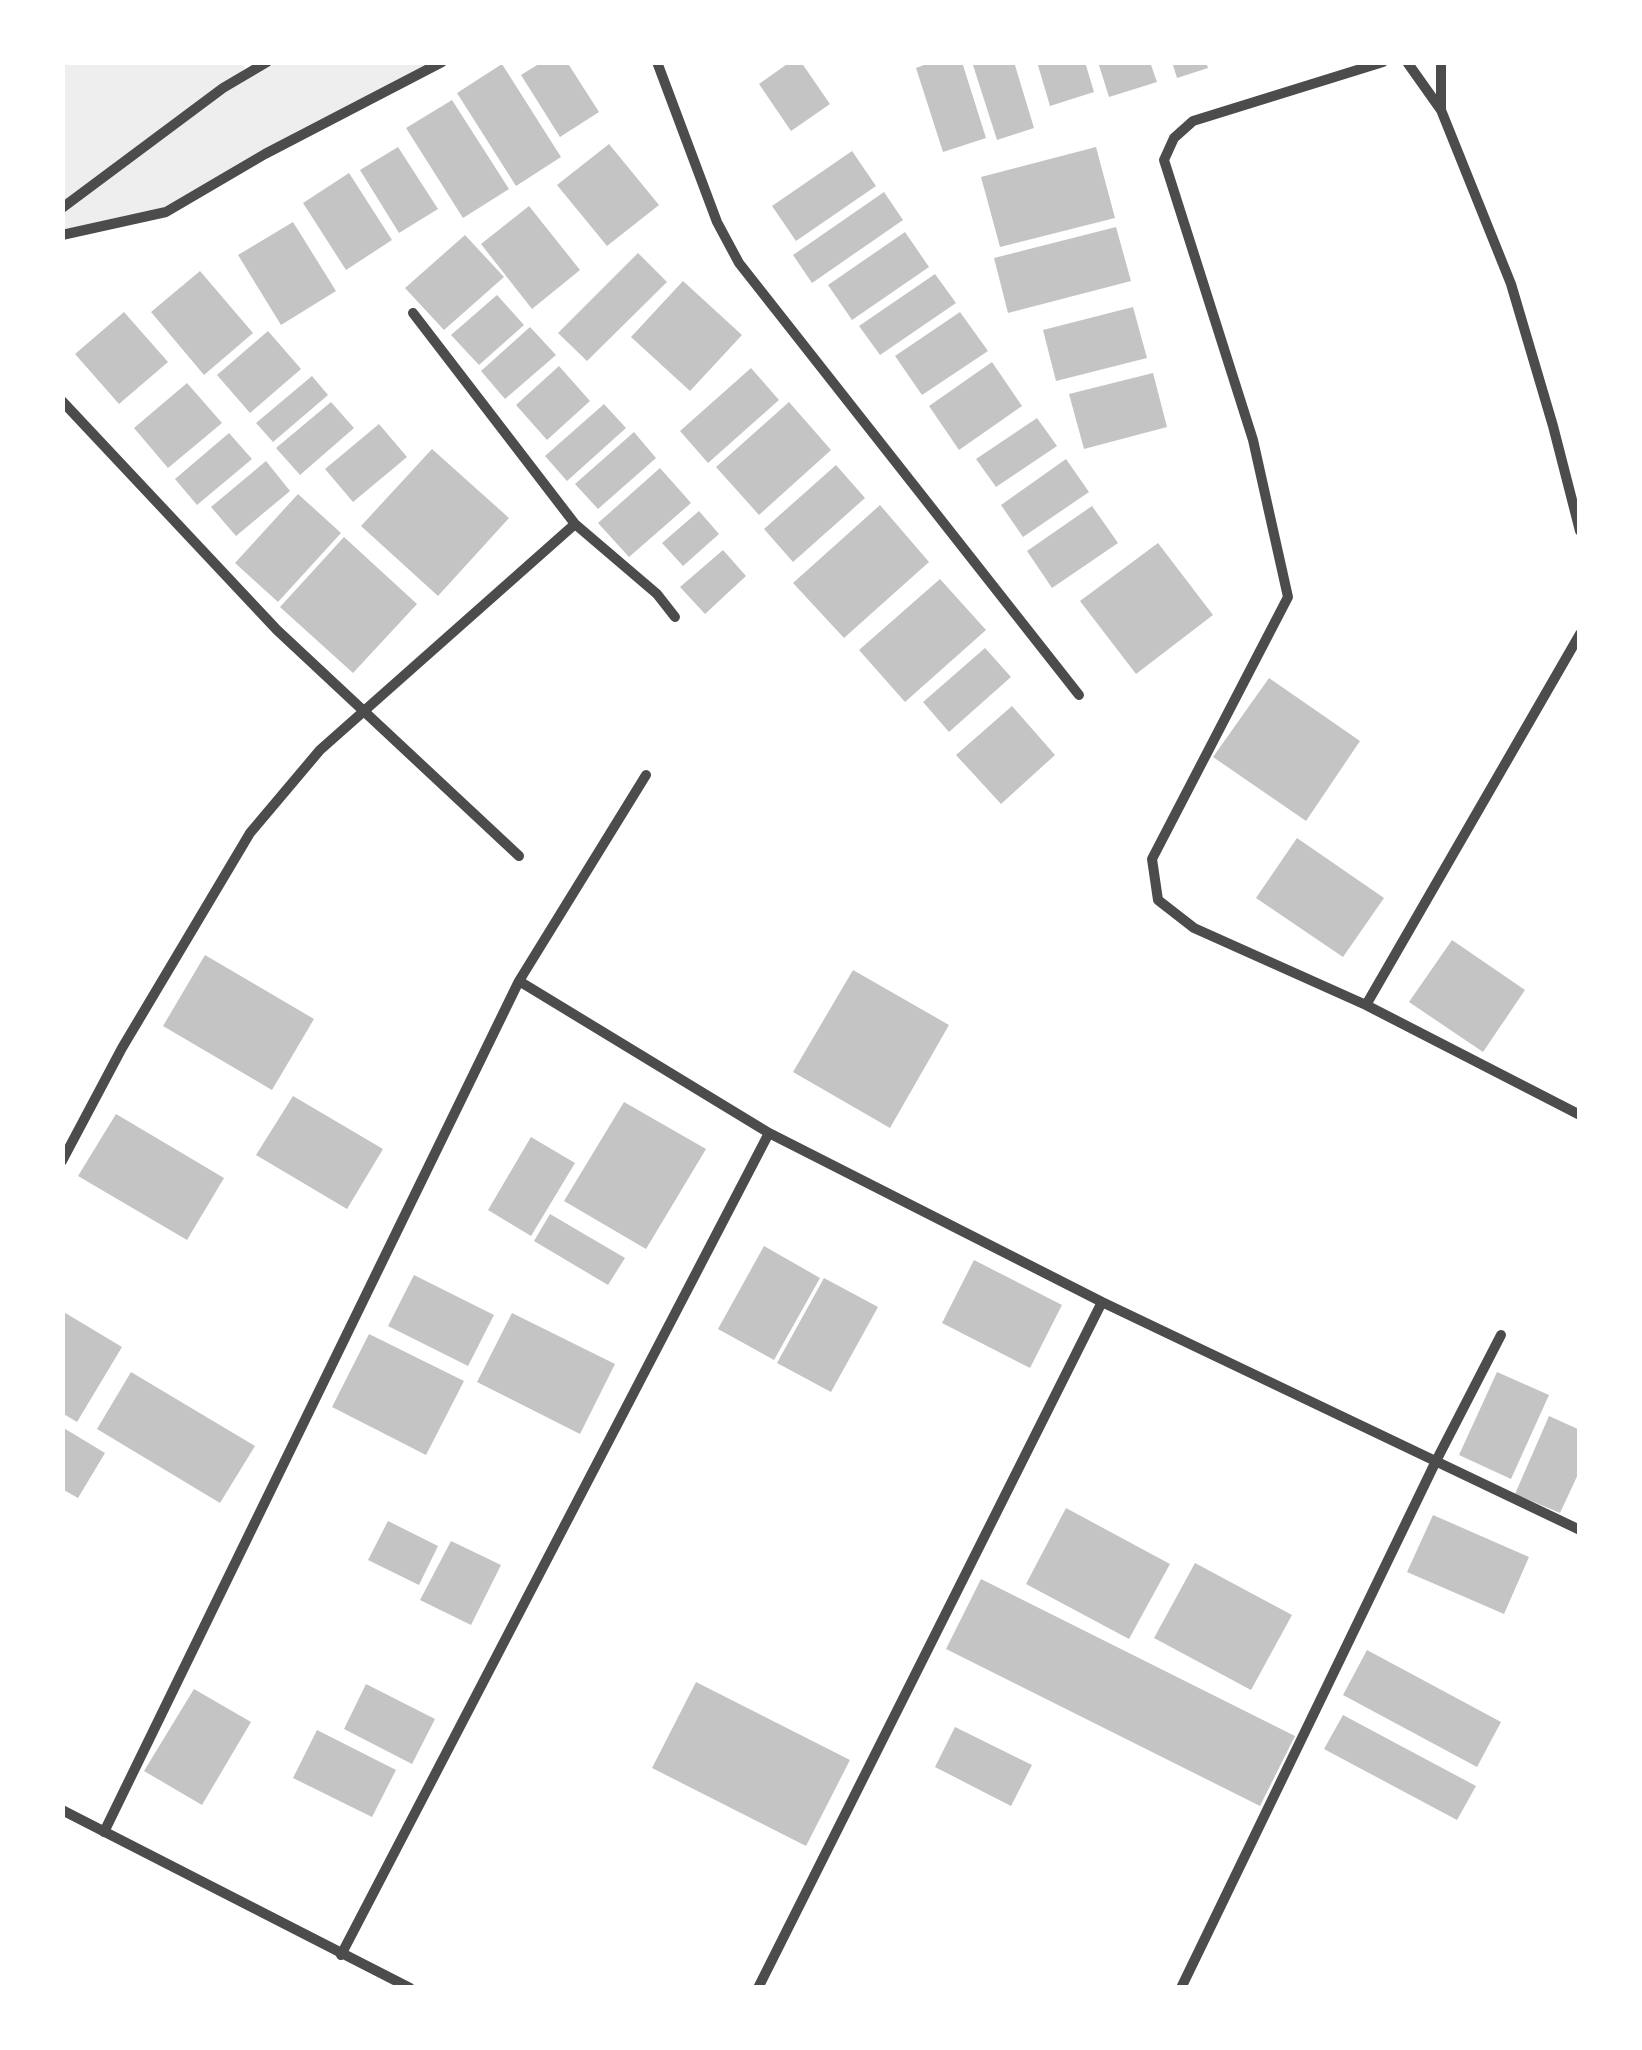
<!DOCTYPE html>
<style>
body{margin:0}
#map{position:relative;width:1642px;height:2050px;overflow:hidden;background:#fff;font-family:"PT Sans Narrow",sans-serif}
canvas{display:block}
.frame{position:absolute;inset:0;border:65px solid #fff;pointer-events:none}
</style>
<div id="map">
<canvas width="1642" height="2050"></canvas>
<div class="frame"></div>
</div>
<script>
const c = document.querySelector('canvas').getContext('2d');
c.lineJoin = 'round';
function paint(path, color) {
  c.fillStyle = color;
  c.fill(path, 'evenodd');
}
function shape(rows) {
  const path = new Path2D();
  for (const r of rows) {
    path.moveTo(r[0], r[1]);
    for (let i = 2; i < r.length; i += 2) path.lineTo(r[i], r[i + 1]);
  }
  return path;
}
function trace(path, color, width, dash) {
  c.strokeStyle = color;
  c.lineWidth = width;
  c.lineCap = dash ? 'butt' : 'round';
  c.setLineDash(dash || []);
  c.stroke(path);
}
paint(shape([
 [62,63,243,63,245,68,228,84,267,63,441,63,166,212,63,235]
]), '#eee');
paint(shape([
 [542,62,567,62,599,112,560,137,521,75],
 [790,62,801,62,830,104,791,131,759,84],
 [932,62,962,62,986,138,943,152,916,68],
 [972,62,1014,62,1034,128,997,140],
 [1037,62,1085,62,1094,92,1050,106],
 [1098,62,1150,62,1157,82,1109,97],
 [1172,62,1206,62,1208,68,1177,78],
 [502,64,561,157,516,186,457,93],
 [452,100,509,189,463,218,406,128],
 [609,144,659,205,607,246,557,185],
 [398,147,438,209,399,233,360,170],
 [1096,147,1115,218,1000,247,981,177],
 [852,151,876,186,796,241,772,206],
 [349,173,392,240,346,270,303,203],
 [884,192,903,220,812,283,793,255],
 [529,206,580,270,532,309,481,244],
 [293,222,336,291,281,325,238,255],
 [1116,227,1131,281,1008,313,994,258],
 [905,232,929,267,852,320,828,285],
 [465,235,504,277,444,330,405,288],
 [638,253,667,282,587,361,558,333],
 [200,271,253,333,204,375,151,312],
 [935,274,956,303,880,355,859,326],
 [683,281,742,335,690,391,631,337],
 [497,295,524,325,479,365,451,335],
 [1133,307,1147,358,1056,381,1043,330],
 [124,312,168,362,119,404,75,354],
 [960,312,988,351,922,395,895,356],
 [530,327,556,355,505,399,481,371],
 [268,331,301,369,250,413,217,375],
 [992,362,1022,406,959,450,929,406],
 [559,366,590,401,547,440,516,405],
 [751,368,779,400,708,463,680,431],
 [1153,373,1167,427,1084,449,1069,394],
 [312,376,328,395,273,442,256,423],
 [187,383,222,423,168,468,134,428],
 [331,402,354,428,300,475,276,448],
 [789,402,831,450,759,515,716,467],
 [604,404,626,428,567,481,545,456],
 [1037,418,1057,446,996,487,976,459],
 [379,424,407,457,353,502,325,469],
 [634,432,656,458,598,509,575,484],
 [229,433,252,459,197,505,175,479],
 [432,449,509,518,438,596,361,526],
 [1066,459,1089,492,1023,537,1001,505],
 [266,461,290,491,236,536,211,507],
 [836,465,865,498,793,562,764,529],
 [660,468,691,503,629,557,598,523],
 [298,494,341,533,278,602,235,563],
 [880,505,929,562,844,638,793,583],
 [1092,506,1118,543,1052,588,1027,551],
 [699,511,719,534,683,566,662,543],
 [344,537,417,604,353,673,280,607],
 [1158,543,1213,615,1136,674,1080,601],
 [723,550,746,576,705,614,680,587],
 [940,579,986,630,905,702,859,650],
 [985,648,1011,677,949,732,923,702],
 [1269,678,1360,741,1306,821,1213,757],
 [1012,706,1055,755,1001,804,956,755],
 [1297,838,1384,898,1343,957,1256,898],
 [1452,940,1525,990,1483,1052,1409,1002],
 [205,955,314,1019,272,1090,163,1026],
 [853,970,949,1025,890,1128,793,1072],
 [293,1096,383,1149,347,1209,256,1155],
 [624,1102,706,1149,646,1249,564,1201],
 [116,1114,224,1178,187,1240,78,1176],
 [531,1137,575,1163,531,1236,488,1210],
 [550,1214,625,1258,608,1285,534,1241],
 [764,1246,820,1278,774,1360,718,1329],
 [974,1260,1062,1305,1030,1368,942,1323],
 [414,1275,494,1315,468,1366,388,1326],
 [824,1278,878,1307,831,1392,777,1363],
 [62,1311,122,1347,77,1422,62,1413],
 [512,1313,615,1364,580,1434,477,1382],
 [369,1334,464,1381,426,1455,332,1407],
 [131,1372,255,1446,220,1503,97,1429],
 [1497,1372,1549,1395,1511,1479,1459,1455],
 [1549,1416,1580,1430,1580,1470,1560,1513,1515,1494],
 [62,1427,105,1453,78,1498,62,1489],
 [1066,1508,1170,1564,1129,1639,1026,1584],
 [1433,1515,1529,1557,1504,1614,1407,1572],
 [388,1521,438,1546,419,1585,368,1560],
 [451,1541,501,1565,471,1625,420,1600],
 [1195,1563,1292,1615,1251,1690,1154,1638],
 [981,1579,1295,1736,1260,1806,946,1649],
 [1367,1650,1501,1722,1477,1767,1343,1695],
 [696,1682,850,1760,806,1846,652,1768],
 [366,1684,435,1719,412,1764,344,1729],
 [194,1689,251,1722,202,1805,144,1771],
 [1343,1715,1476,1786,1457,1820,1324,1749],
 [955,1727,1032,1765,1011,1806,935,1767],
 [317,1730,396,1770,372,1817,293,1778]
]), '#c4c4c4');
trace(shape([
 [657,62,717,222,739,263,1079,695],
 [1383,62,1193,121,1174,138,1164,160,1253,440,1288,597,1152,859,1158,900,1194,928,1366,1005,1580,1115],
 [1407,62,1441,110,1511,284,1553,426,1580,531],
 [1441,62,1441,109],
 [62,208,223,88,267,62],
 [62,235,166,212,265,154,442,62],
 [413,313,575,524,657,594,675,617],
 [62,401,277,630,519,856],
 [519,981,769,1133,1102,1302,1580,1530],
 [1366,1005,1580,634],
 [62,1161,122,1048,250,833,320,750,575,524],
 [62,1810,410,1988],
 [104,1832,519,981,646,775],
 [341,1955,769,1133],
 [758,1988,1102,1302],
 [1181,1988,1436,1461,1501,1335]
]), '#4c4c4c', 10);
</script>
